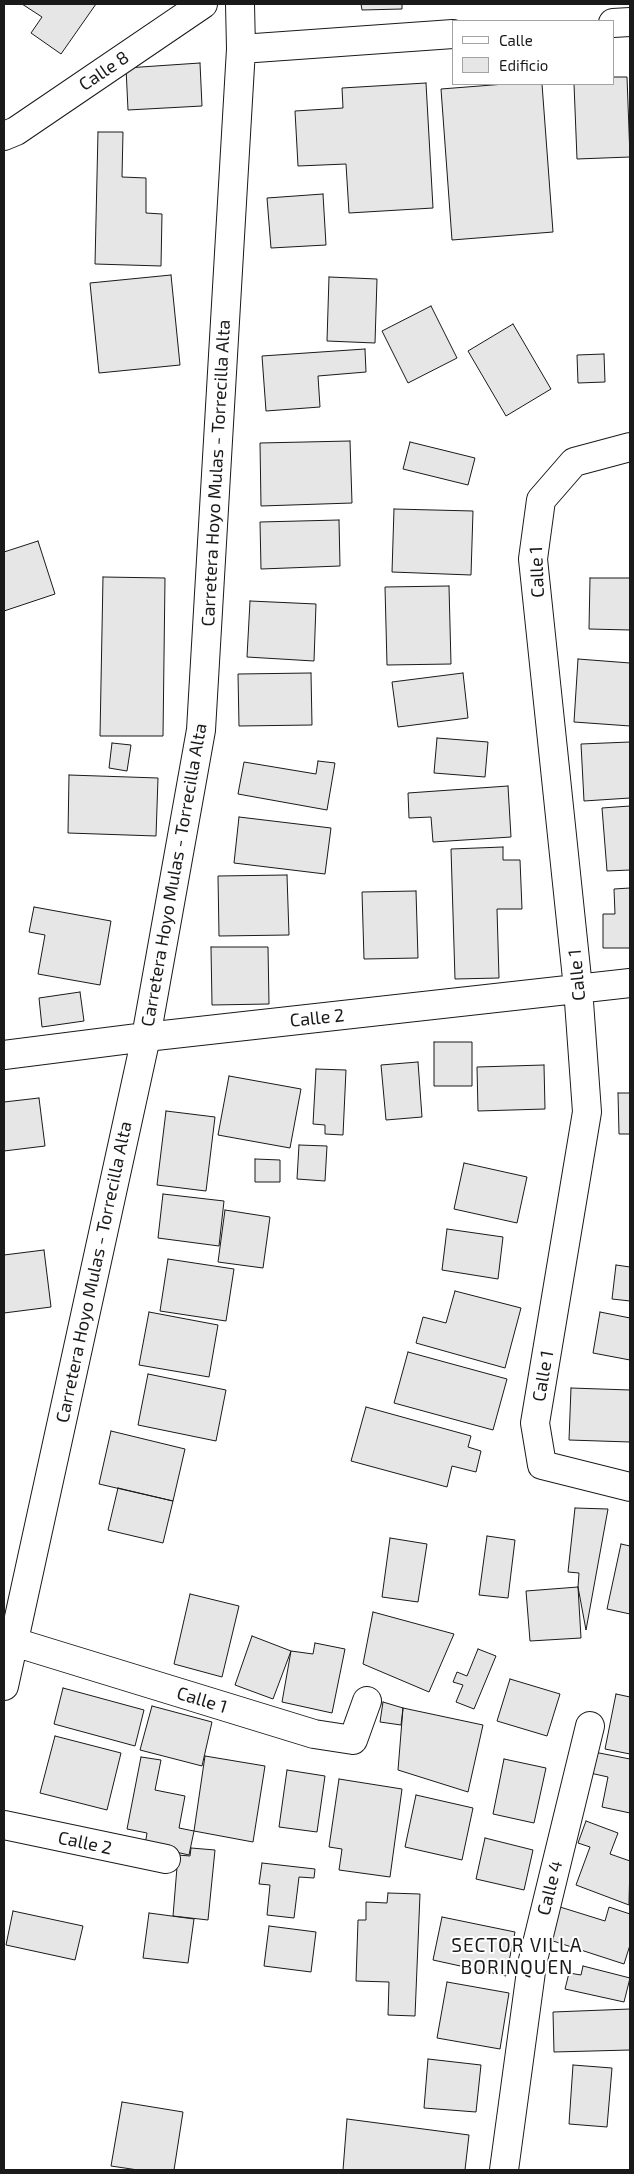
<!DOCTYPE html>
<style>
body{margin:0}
#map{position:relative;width:634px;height:2174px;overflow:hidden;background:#fff;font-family:"Exo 2",sans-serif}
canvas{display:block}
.frame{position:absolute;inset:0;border:5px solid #1a1a1a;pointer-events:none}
.legend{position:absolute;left:452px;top:20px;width:162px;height:65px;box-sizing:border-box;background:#fff;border:1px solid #a3a3a3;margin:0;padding:6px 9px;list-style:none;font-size:15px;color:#1a1a1a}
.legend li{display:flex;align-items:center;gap:10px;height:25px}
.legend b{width:25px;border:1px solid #a3a3a3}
</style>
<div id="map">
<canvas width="634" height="2174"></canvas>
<div class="frame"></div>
<ul class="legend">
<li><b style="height:6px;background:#fff"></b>Calle</li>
<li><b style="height:14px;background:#e6e6e6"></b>Edificio</li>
</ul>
</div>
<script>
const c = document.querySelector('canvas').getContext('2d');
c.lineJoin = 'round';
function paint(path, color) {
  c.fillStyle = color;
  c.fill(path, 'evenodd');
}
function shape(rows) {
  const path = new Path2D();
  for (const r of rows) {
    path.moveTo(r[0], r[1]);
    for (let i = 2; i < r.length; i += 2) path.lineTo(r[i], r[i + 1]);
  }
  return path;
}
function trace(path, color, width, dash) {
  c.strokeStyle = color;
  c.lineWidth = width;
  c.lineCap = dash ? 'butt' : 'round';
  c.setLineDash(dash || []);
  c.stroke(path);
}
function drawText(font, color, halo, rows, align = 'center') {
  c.font = font + ' "Exo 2",sans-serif';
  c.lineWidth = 4;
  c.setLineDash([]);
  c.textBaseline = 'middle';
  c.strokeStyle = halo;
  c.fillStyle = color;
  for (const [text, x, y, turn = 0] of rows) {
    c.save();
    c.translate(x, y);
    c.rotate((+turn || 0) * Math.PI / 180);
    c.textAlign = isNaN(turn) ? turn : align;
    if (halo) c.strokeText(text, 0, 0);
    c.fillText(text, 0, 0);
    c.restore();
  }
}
const building = shape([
 [22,4,96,4,61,54,31,33,42,17,22,4],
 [361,4,402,4,402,9,362,10,361,4],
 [200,63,202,106,128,110,126,68,200,63],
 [613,77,627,77,630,157,577,159,574,84,613,84,613,77],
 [426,83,433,208,349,213,346,164,298,166,295,111,343,108,342,88,426,83],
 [505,84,542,84,553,232,452,240,441,89,505,84],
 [98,132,123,132,122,177,146,178,146,213,162,214,161,266,95,264,98,132],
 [323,194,326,245,271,248,267,198,323,194],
 [171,275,180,365,99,373,90,283,171,275],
 [329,277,377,279,375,343,327,341,329,277],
 [431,306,457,358,408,383,382,331,431,306],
 [513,324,551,389,506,416,468,351,513,324],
 [365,349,366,372,318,376,320,407,266,411,262,356,365,349],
 [604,354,605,382,578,383,577,355,604,354],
 [350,441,352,503,261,506,260,443,350,441],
 [410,442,475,458,468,485,403,469,410,442],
 [394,509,473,511,471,575,392,572,394,509],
 [339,520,340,566,261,569,260,522,339,520],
 [38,541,55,594,4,611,4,552,38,541],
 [103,577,165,578,163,736,100,736,103,577],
 [590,578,630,578,630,630,589,629,590,578],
 [449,586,451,664,387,665,385,587,449,586],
 [250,601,316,604,314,661,247,657,250,601],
 [578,659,630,663,630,726,574,722,578,659],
 [311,673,312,725,239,726,238,674,311,673],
 [463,673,468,718,398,727,392,682,463,673],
 [437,738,488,742,485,777,434,773,437,738],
 [630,742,630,798,584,801,581,744,630,742],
 [112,743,131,745,127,771,109,768,112,743],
 [318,761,335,763,327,810,238,794,244,762,316,774,318,761],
 [69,775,158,778,156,836,68,833,69,775],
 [508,786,511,837,433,842,431,817,409,818,408,793,508,786],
 [630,806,630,870,607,871,602,808,630,806],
 [239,817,331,828,325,874,234,863,239,817],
 [503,847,503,860,520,860,522,909,497,909,499,978,455,979,451,849,503,847],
 [287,875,289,935,219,936,218,876,287,875],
 [630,888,630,948,603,948,603,914,615,914,614,889,630,888],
 [416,891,418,958,364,959,362,892,416,891],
 [34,907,111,921,100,985,38,974,45,935,29,932,34,907],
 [211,947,268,947,269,1004,212,1005,211,947],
 [80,992,84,1021,42,1027,39,998,80,992],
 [434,1042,472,1042,472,1086,434,1086,434,1042],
 [418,1062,422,1117,386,1120,381,1065,418,1062],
 [544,1065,545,1109,478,1111,477,1067,544,1065],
 [316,1069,346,1070,343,1135,325,1134,325,1125,313,1124,316,1069],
 [229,1076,301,1089,290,1148,218,1135,229,1076],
 [618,1093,630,1093,630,1134,619,1134,618,1093],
 [39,1098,45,1146,4,1151,4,1102,39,1098],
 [166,1111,215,1117,206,1191,157,1185,166,1111],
 [299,1145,327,1146,325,1181,297,1179,299,1145],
 [255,1159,280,1160,280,1182,255,1182,255,1159],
 [464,1163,527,1177,517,1223,454,1209,464,1163],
 [163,1194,224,1201,219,1246,158,1238,163,1194],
 [225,1210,270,1217,263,1268,218,1262,225,1210],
 [447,1229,503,1237,498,1279,442,1270,447,1229],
 [44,1250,51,1307,4,1313,4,1255,44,1250],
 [168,1259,234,1269,226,1321,160,1311,168,1259],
 [616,1265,630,1267,630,1301,612,1299,616,1265],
 [455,1291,521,1308,505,1368,416,1343,423,1317,446,1323,455,1291],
 [149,1312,218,1325,209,1377,139,1365,149,1312],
 [600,1312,630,1318,630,1360,593,1353,600,1312],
 [408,1352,507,1379,493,1430,394,1403,408,1352],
 [148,1374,226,1390,216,1441,138,1425,148,1374],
 [571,1388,630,1390,630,1442,569,1440,571,1388],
 [366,1407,471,1436,468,1447,481,1451,476,1472,452,1466,447,1487,351,1461,366,1407],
 [111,1431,185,1449,173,1501,99,1484,111,1431],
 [118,1488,173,1501,163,1543,108,1530,118,1488],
 [575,1508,608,1509,586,1630,578,1587,579,1573,568,1572,575,1508],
 [487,1536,515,1540,508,1598,479,1595,487,1536],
 [390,1538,427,1544,418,1602,382,1597,390,1538],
 [621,1544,630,1546,630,1614,607,1609,621,1544],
 [578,1587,581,1638,530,1641,526,1591,578,1587],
 [190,1594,239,1606,222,1677,174,1664,190,1594],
 [373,1612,454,1634,429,1692,363,1664,373,1612],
 [252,1636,291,1651,273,1699,235,1685,252,1636],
 [315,1643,345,1649,332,1713,282,1702,291,1651,313,1654,315,1643],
 [478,1649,496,1656,474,1709,456,1702,463,1685,453,1682,457,1672,467,1676,478,1649],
 [510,1679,560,1694,547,1736,497,1721,510,1679],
 [63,1688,144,1710,135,1746,54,1724,63,1688],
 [616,1694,630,1697,630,1754,605,1749,616,1694],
 [383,1702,403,1708,401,1725,380,1722,383,1702],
 [152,1706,212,1722,202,1766,140,1750,152,1706],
 [403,1708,483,1725,468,1792,398,1770,403,1708],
 [55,1736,121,1753,107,1810,40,1793,55,1736],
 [594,1752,630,1759,630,1813,602,1807,608,1777,590,1773,594,1752],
 [205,1756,265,1766,253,1842,194,1831,205,1756],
 [141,1757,161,1760,155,1790,185,1796,179,1828,194,1831,189,1855,145,1845,147,1833,127,1829,141,1757],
 [504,1759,546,1768,534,1823,493,1814,504,1759],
 [287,1770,325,1776,317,1832,279,1827,287,1770],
 [339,1779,402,1789,390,1877,339,1870,342,1849,329,1847,339,1779],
 [416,1795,473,1808,462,1860,405,1847,416,1795],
 [586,1821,618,1833,610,1854,630,1861,629,1905,576,1885,590,1847,578,1843,586,1821],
 [485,1838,533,1850,524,1890,476,1879,485,1838],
 [191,1848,215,1850,208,1920,173,1916,178,1855,190,1856,191,1848],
 [262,1863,315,1869,314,1878,299,1877,294,1918,267,1915,270,1885,259,1884,262,1863],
 [388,1893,420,1894,415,2016,388,2015,389,1982,356,1981,358,1920,366,1920,366,1902,387,1903,388,1893],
 [560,1907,605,1921,609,1907,630,1914,630,1945,624,1964,550,1940,560,1907],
 [13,1911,83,1926,75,1960,6,1945,13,1911],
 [149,1913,194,1919,188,1963,143,1958,149,1913],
 [442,1917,515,1932,506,1976,433,1960,442,1917],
 [269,1926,316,1932,311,1972,264,1966,269,1926],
 [583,1966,630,1978,624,2002,565,1989,569,1973,581,1975,583,1966],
 [447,1982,509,1993,500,2049,437,2038,447,1982],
 [630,2009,630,2050,554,2052,553,2012,630,2009],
 [428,2059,481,2065,476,2112,424,2108,428,2059],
 [573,2065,612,2068,607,2127,569,2124,573,2065],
 [122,2102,183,2112,174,2170,138,2170,111,2166,122,2102],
 [347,2119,469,2135,465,2170,343,2170,347,2119]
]);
paint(building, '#e6e6e6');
trace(building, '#1a1a1a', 1);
const minor = shape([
 [613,23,630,22],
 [241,49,453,34],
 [4,136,16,131,203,4],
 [630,447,574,462,541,500,533,559,578,988,587,1112,535,1423,542,1465,630,1487],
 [4,1055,146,1037,630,983],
 [14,1642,314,1734,353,1740,367,1701],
 [4,1686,146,1037,201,730,241,49,240,4],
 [4,1825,166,1859],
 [504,2170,532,1964,590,1726]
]);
trace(minor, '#1a1a1a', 30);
trace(minor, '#fff', 28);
drawText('18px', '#1a1a1a', '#fff', [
 ["Calle 8",104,71,-34],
 ["Carretera Hoyo Mulas - Torrecilla Alta",216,473,-87],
 ["Calle 1",537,572,-92],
 ["Carretera Hoyo Mulas - Torrecilla Alta",174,875,-80],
 ["Calle 1",577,975,-95],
 ["Calle 2",317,1018,-6],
 ["Carretera Hoyo Mulas - Torrecilla Alta",94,1272,-78],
 ["Calle 1",543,1376,-80],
 ["Calle 1",202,1700,17],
 ["Calle 2",85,1843,12],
 ["Calle 4",550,1888,-76]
]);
c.letterSpacing = '1px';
drawText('19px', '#1a1a1a', '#fff', [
 ["SECTOR VILLA",517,1946],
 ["BORINQUEN",517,1968]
]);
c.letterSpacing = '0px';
</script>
